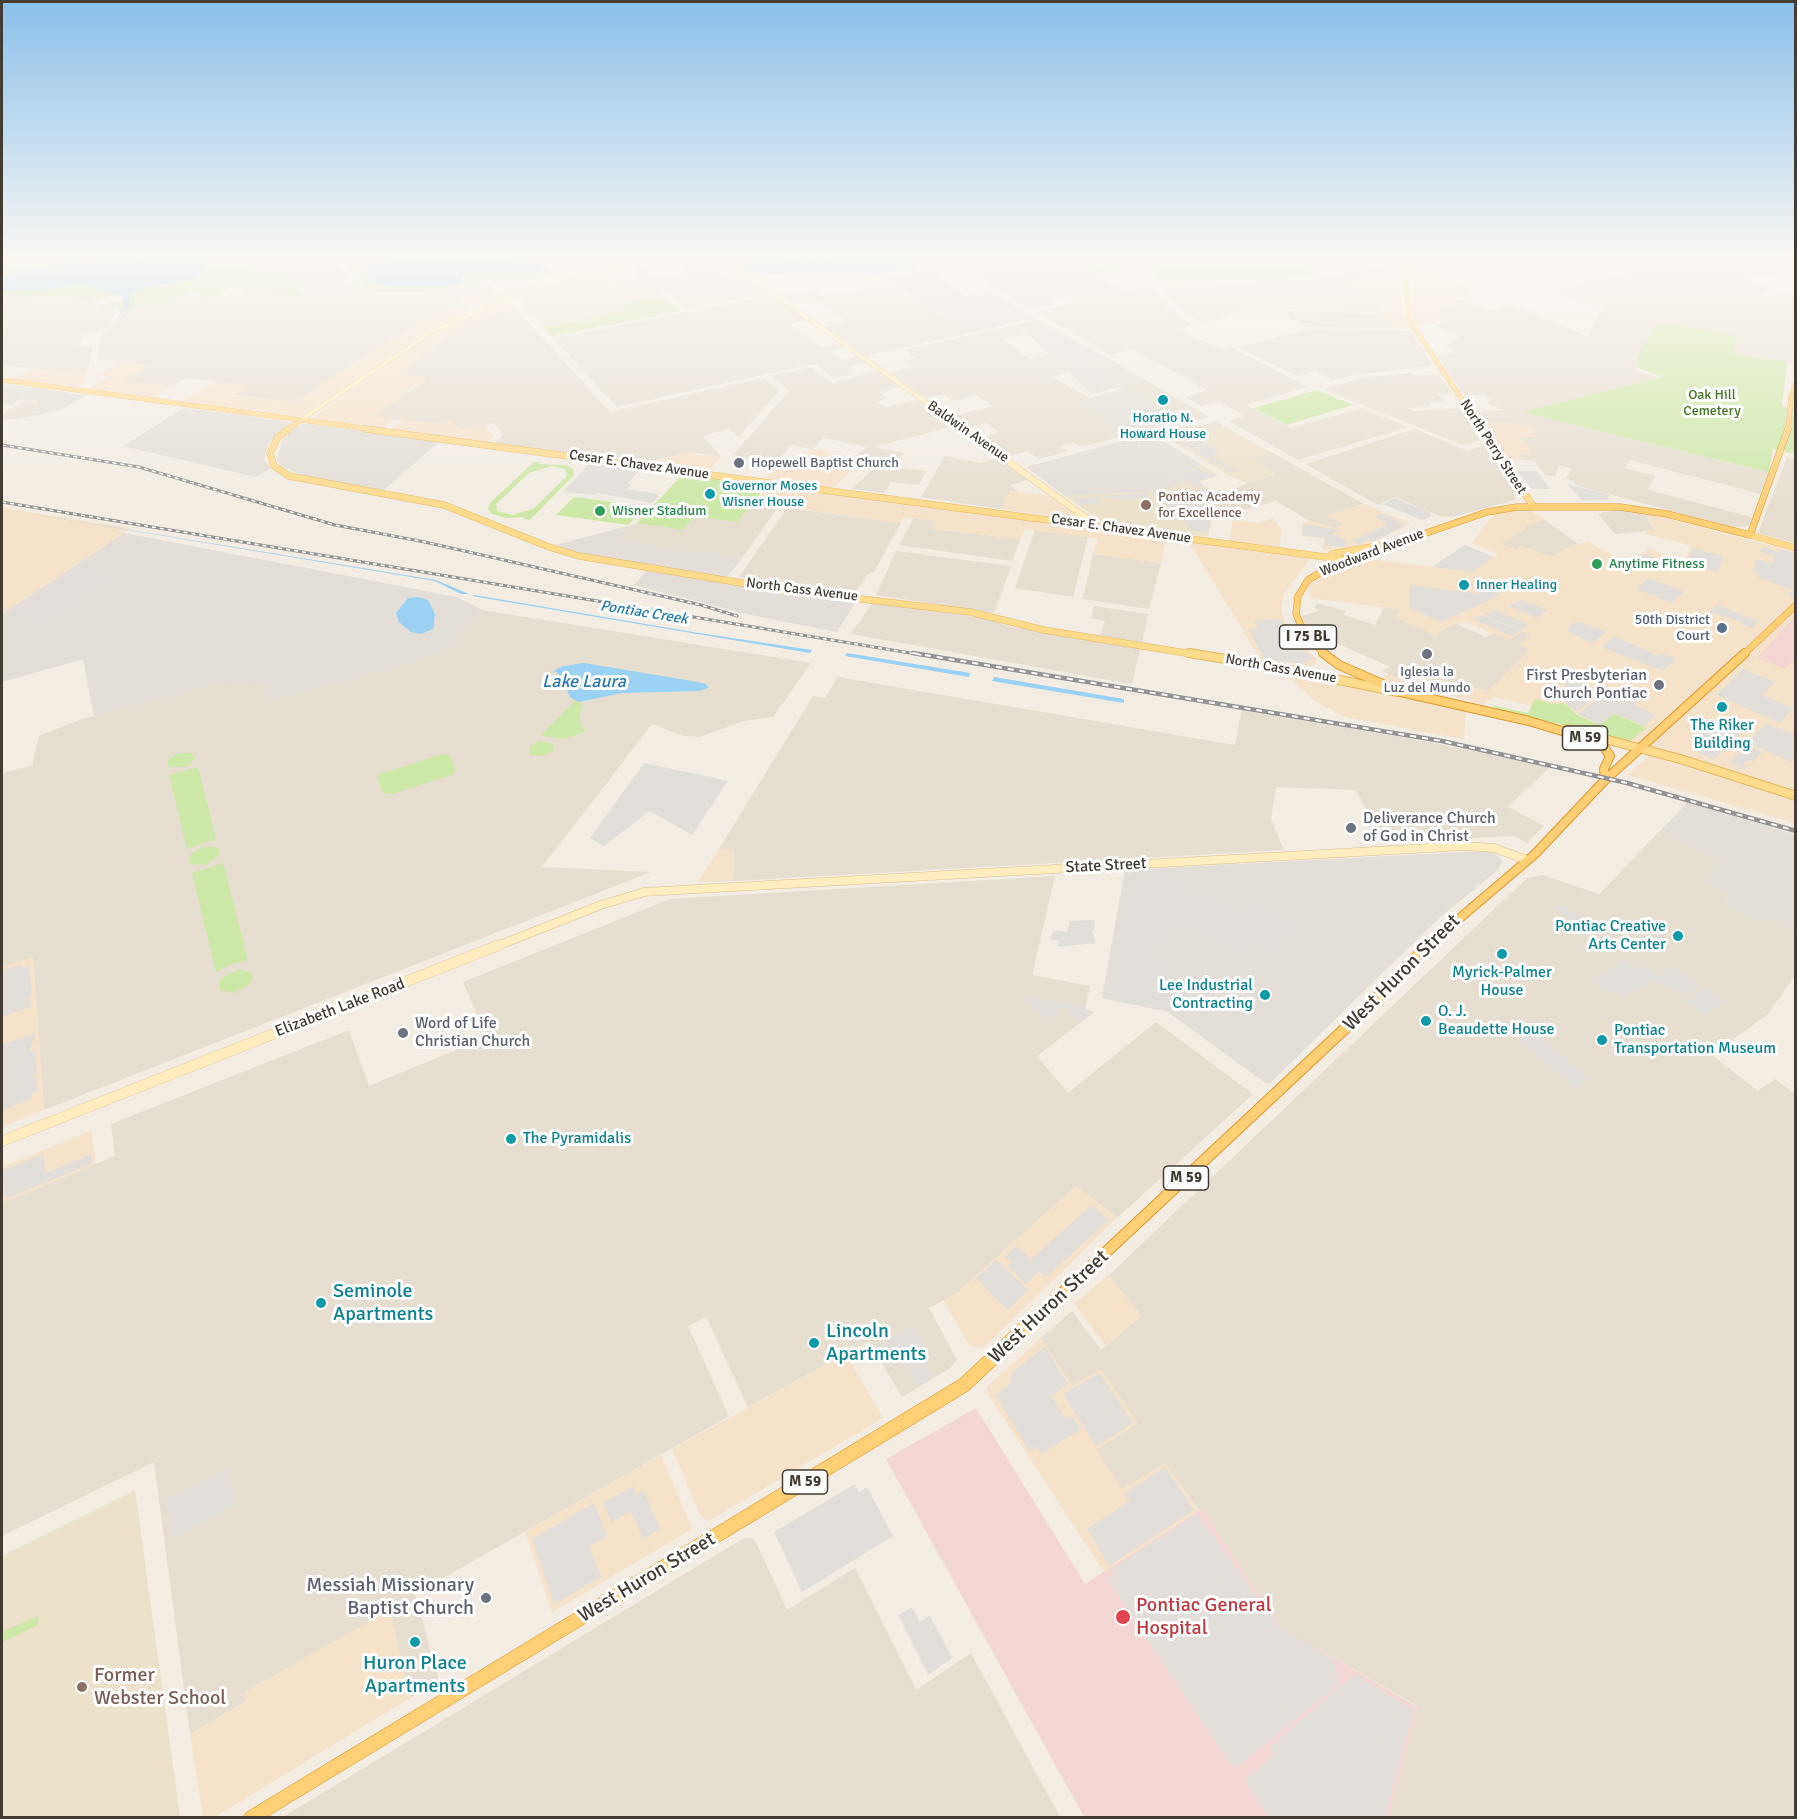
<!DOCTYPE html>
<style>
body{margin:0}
#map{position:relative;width:1797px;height:1819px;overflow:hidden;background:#f2ece2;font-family:Signika,sans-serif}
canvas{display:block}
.frame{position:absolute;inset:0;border:3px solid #433c32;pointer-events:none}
</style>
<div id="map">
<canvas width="1797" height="1819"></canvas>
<div class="frame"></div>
</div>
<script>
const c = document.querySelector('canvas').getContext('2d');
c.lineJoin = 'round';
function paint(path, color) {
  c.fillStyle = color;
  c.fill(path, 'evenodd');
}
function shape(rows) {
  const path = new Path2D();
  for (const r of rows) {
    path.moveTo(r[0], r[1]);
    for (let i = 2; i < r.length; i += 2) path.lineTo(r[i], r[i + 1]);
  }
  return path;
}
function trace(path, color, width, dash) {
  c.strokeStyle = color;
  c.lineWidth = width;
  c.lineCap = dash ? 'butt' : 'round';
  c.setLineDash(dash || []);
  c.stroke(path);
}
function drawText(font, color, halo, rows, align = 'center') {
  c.font = font + ' Signika,sans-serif';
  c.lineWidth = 6;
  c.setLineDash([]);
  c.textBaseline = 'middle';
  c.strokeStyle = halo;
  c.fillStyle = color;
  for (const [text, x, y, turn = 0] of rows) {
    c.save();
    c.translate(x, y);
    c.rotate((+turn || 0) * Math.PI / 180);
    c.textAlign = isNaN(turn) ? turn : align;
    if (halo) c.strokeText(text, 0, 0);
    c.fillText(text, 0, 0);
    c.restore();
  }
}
paint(shape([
 [228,256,332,256,350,280,319,299,321,300,348,284,357,282,365,291,380,294,426,293,492,284,492,291,459,298,464,306,444,309,444,313,413,326,294,402,233,395,248,386,186,378,171,386,120,382,148,365,98,359,100,337,107,329,84,333,78,347,93,345,88,369,64,372,2,365,2,299,64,296,92,300,98,307,119,305,109,327,126,312,141,304,157,306,183,293,209,299,215,296,233,298,249,290,301,296,257,275,247,260,232,263],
 [339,256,499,256,367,269,350,269],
 [1597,256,1769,256,1765,258,1794,267,1781,271,1795,277,1783,280,1763,274,1745,280,1772,289,1758,293,1767,297,1785,291,1795,295,1792,363,1733,354,1738,337,1640,351,1635,370,1660,378,1523,412,1769,472,1761,494,1630,460,1625,468,1655,476,1648,490,1748,516,1752,518,1749,526,1732,527,1575,485,1575,482,1566,478,1572,468,1559,465,1555,476,1545,475,1534,460,1523,460,1519,453,1519,436,1532,433,1536,429,1513,423,1482,423,1475,412,1505,410,1487,403,1491,400,1484,395,1464,395,1437,355,1455,352,1445,345,1454,344,1449,340,1461,338,1453,332,1447,332,1437,325,1445,322,1428,315,1437,306,1455,298,1496,311,1498,310,1495,308,1510,304,1587,336,1604,309,1557,291,1630,272,1622,265,1630,262,1618,264],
 [684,265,700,265,714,269,730,280,745,278,767,293,687,309,664,291,651,293,642,286,623,289,614,281,635,277,636,267,649,266,649,274,682,273],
 [1376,266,1394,273,1338,286,1394,295,1394,301,1389,306,1377,305,1381,312,1254,308,1201,323,1176,304,1161,286,1289,282,1330,276],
 [1117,284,1127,290,1080,300,1070,295],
 [891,286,968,333,866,356,825,327,848,321,817,300,793,304,781,295,816,291,828,297],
 [1152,287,1169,309,1192,325,1175,330,1225,350,1232,348,1308,387,1246,405,1290,428,1361,408,1408,427,1298,460,1229,421,1245,416,1220,402,1201,406,1185,397,1207,390,1133,349,1111,355,1036,312],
 [771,295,807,320,790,324,822,348,838,344,844,348,830,352,841,360,859,357,868,363,847,368,854,374,834,378,816,365,807,365,617,407,554,339],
 [515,307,610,412,764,378,779,391,739,437,729,429,703,436,721,457,691,452,655,460,659,465,495,443,503,435,494,423,461,430,452,420,442,424,373,417,427,379,396,374,454,332],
 [1286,311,1382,314,1386,320,1382,320,1383,323,1391,323,1393,328,1303,327,1298,320,1290,320],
 [1039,320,1058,331,1048,333,1041,330,1003,339,1030,359,1049,354,1069,372,1052,377,1090,398,1075,402,1110,422,1119,437,1082,447,1073,442,1060,446,1067,451,1039,459,1027,451,1009,456,982,438,999,432,986,423,968,428,951,417,992,406,977,395,954,401,944,394,925,398,889,372,913,367,906,361,916,358,905,350],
 [1309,329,1410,331,1433,366,1354,375,1333,380,1315,371,1297,376,1238,347],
 [1113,361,1209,417,1185,423,1193,428,1217,421,1224,426,1187,436,1192,440,1177,444,1155,431,1175,426,1171,423,1179,420,1121,386,1127,385,1095,366],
 [811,367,831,383,878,371,900,387,879,392,887,398,877,402,885,407,918,400,954,426,874,447,904,453,891,467,926,471,919,485,891,482,884,493,851,489,877,466,851,459,867,447,824,438,812,449,791,445,777,463,733,455,789,391,772,376],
 [1411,373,1415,376,1438,374,1452,393,1437,394,1445,401,1429,403,1432,406,1406,408,1414,411,1461,408,1482,440,1463,445,1323,389,1362,378],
 [28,400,46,406,23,418,2,420,2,414],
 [1415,429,1468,451,1486,445,1512,485,1516,500,1455,516,1442,517,1395,497,1378,505,1305,464],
 [1271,452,1364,504,1327,515,1344,524,1336,528,1310,521,1276,501,1229,514,1214,512,1216,498,1247,483,1275,475,1249,458],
 [945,456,980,463,998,458,1028,480,1010,485,1018,492,1010,492,1001,509,921,497],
 [1787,457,1795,459,1795,543,1758,533],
 [758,497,783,500,742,558,620,541,637,523,683,530,694,516,737,522],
 [787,508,901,523,874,572,868,574,855,593,739,577],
 [1614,510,1643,512,1656,530,1615,534,1598,514],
 [914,518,936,521,933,529,1020,539,1012,561,899,545],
 [1545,520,1578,544,1551,557,1521,546,1516,550,1500,544,1526,528,1524,526],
 [1035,530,1088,537,1073,597,1015,588],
 [896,551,1011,566,994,613,876,595],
 [1093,554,1161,563,1149,609,1083,599],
 [873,602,983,618,1012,627,1140,649,1132,684,851,634],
 [1317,603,1346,611,1343,615,1375,625,1384,607,1404,611,1396,616,1435,635,1455,623,1486,637,1491,634,1522,631,1531,635,1520,645,1530,650,1488,691,1442,680,1443,675,1439,673,1442,671,1433,667,1414,680,1406,682,1382,671,1390,667,1332,641,1337,634,1303,622,1301,616,1317,612,1318,609,1314,608],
 [1094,606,1148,614,1142,642,1100,636,1105,621,1091,618],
 [482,610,811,663,773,717,744,721,700,737,684,736,652,724,542,867,651,872,44,1110,33,957,2,967,2,773,32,766,39,736,82,719,218,684,262,682,266,702,447,652],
 [838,677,1235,745,1242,709,1434,743,1550,767,1508,807,1544,826,1527,843,1515,836,1384,843,1356,790,1276,787,1271,819,1284,850,733,881,734,849,719,849,813,696,825,698],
 [1661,830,1722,860,1731,895,1723,903,1764,915,1795,931,1795,976,1768,1014,1712,1055,1758,1091,1775,1079,1795,1094,1795,1817,1389,1817,1417,1706,1281,1627,1165,1463,1122,1490,1096,1450,1138,1423,1072,1386,1041,1338,1072,1311,1101,1350,1141,1316,1109,1275,1527,878,1543,875,1599,894],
 [1055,876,1032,975,1090,986,1085,1009,1094,1012,1037,1056,1068,1093,1156,1022,1253,1094,1117,1218,1076,1186,957,1293,929,1308,957,1360,950,1368,902,1397,869,1341,748,1407,706,1317,688,1326,729,1416,415,1594,439,1681,410,1698,389,1611,245,1692,246,1701,190,1734,154,1462,2,1536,2,1203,115,1156,111,1124,349,1030,369,1086,487,1037,463,982,670,899],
 [744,1538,753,1538,756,1542,787,1610,855,1568,916,1690,971,1653,1060,1817,283,1817]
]), '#e6ded0');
paint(shape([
 [598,256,668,256,610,267],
 [1407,256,1438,256,1446,261,1448,270,1444,272,1469,286,1473,299,1457,297,1451,308,1438,306,1439,312,1429,315,1442,321,1416,326,1411,312],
 [710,257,720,259,745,275,727,279,714,269,708,271,700,265,649,266,649,263],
 [1382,264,1401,266,1403,310,1410,329,1393,328,1391,323,1384,323,1381,320,1385,320,1377,305,1389,306,1389,301,1394,301,1393,295,1336,286,1393,273,1376,266],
 [514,287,526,289,464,306,458,299],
 [504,302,515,307,454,332,397,374,427,378,373,416,394,419,382,429,311,419,438,329],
 [461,308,471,311,429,329,301,416,179,402,216,382,249,386,234,396,294,402,413,326,444,311],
 [120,362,150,366,121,382,171,386,150,399,88,389,108,377,97,375],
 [33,369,64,372,88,369,81,387,12,379],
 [403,420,442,424,452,420,461,430,484,425,494,436,486,443,390,431],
 [1482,423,1513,423,1536,429,1532,433,1539,437,1520,437,1533,454,1520,454,1523,460,1506,459],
 [812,449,831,452,813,469,834,471,839,468,851,471,834,487,764,478,783,463,794,466],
 [691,452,697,455,721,457,707,473,670,468,662,459],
 [767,485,1166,538,1161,563,1093,554,1098,539,1025,529,1020,539,933,529,935,521,914,518,903,518,901,523,779,506,783,500,758,497],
 [1010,491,1053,496,1082,520,1001,509],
 [1364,504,1411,524,1373,542,1346,549,1323,550,1324,539,1301,536,1302,524,1310,521,1336,528,1343,524,1326,516],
 [2,508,131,528,2,614],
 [1516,510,1530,510,1545,520,1524,526,1526,528,1501,544,1516,549,1521,546,1551,557,1571,546,1588,542,1627,563,1648,549,1683,562,1692,546,1646,534,1646,530,1656,529,1643,512,1795,552,1795,791,1630,741,1646,728,1600,725,1577,714,1564,703,1552,704,1536,700,1532,706,1495,697,1483,704,1381,678,1389,674,1406,682,1407,677,1414,680,1430,669,1443,675,1442,680,1488,691,1530,650,1519,645,1531,635,1522,631,1509,640,1464,622,1448,627,1435,635,1395,617,1403,610,1311,598,1309,586,1324,572,1347,563,1369,559,1432,567,1465,545,1494,557,1498,554,1472,543,1494,514],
 [1273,518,1281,530,1280,547,1229,541,1233,520,1259,523],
 [1189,542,1310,559,1284,594,1281,610,1285,624,1317,660,1312,666,1260,658],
 [1285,674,1315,677,1466,710,1464,739,1345,717,1315,701],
 [1651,756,1795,801,1795,823,1628,775,1646,758],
 [719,849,734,849,733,881,698,882],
 [33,957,44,1110,2,1127,2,967],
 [91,1131,96,1164,2,1203,2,1167],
 [1076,1186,1117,1218,983,1348,969,1345,943,1300,957,1293],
 [1109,1275,1141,1316,1105,1346,1074,1303],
 [1041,1338,1072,1386,1101,1369,1138,1423,1096,1450,1122,1489,1165,1463,1198,1511,1104,1572,988,1394,987,1387],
 [846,1354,883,1418,707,1522,700,1514,672,1449],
 [661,1455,692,1529,552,1612,525,1532],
 [390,1610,410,1698,215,1817,203,1817,190,1734,246,1702,245,1692]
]), '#f5e2cb');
paint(shape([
 [946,256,1062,256,1112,285,1047,300,1054,305,1027,309],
 [931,269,968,297,991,292,1036,318,968,333,884,278],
 [1041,330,1048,333,1058,331,1113,361,1096,366,1128,385,1092,394,1027,333],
 [2,384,87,395,61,410,23,418,45,406,35,404,38,401,22,399,12,405,2,404],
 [1125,388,1180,420,1119,437,1110,422,1075,402],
 [184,408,292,422,268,443,264,460,271,468,256,477,123,446],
 [302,424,310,424,440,441,384,490,308,478,281,466,277,460,282,441,294,428],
 [1151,433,1202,465,1158,485,1149,492,1065,496,1026,467],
 [636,524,621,541,742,558,726,578,585,555,555,545],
 [124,533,457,597,482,610,447,652,266,703,262,682,218,684,94,716,83,659,2,682,2,614],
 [647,570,788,593,845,599,855,603,837,632,751,615,634,585],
 [1689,801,1795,835,1795,931,1764,916,1757,922,1723,904,1731,895,1704,881,1721,860,1661,830],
 [1485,851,1494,853,1502,861,1499,869,1439,918,1270,1083,1264,1082,1168,1012,1102,998,1125,870]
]), '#e3ded7');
paint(shape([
 [629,268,629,276,612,280,623,289,647,284,642,286,651,293,658,292,680,311,552,336,522,306,525,302,515,299,567,279],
 [1224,426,1271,452,1249,458,1276,474,1247,483,1230,476,1177,444,1191,440,1186,437],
 [1202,465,1218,475,1199,482,1222,497,1216,498,1208,537,1101,521,1065,496,1149,492,1158,485],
 [135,1490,180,1817,2,1818,2,1556]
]), '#ece1cb');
paint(shape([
 [1795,616,1795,658,1785,669,1757,658],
 [976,1408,1085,1584,1202,1509,1281,1627,1417,1707,1389,1817,1084,1817,886,1459]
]), '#f3d7d4');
paint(shape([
 [79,256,192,256,137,257,28,274,90,274,125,292,94,301,64,296,2,299,2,268],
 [1062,256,1132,256,1138,267,1094,275],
 [1146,256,1256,256,1317,262,1309,270,1319,274,1276,279,1162,282],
 [247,260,257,275,286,270,302,297,232,288,209,299,198,297,203,293,188,291,157,306,141,304,126,312,117,310,119,305,98,307,98,305,121,301,123,297,137,291,193,279,207,267],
 [350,269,367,269,371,283,393,286,451,285,466,280,460,275,470,272,550,272,553,270,558,275,531,279,490,279,473,285,426,292,379,293,366,291],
 [664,297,680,311,552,336,544,328,625,312,619,305],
 [1660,322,1738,336,1733,354,1787,362,1782,406,1795,409,1795,454,1773,449,1769,472,1522,412,1663,377,1636,367,1640,351],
 [1317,390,1353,405,1286,425,1253,408],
 [534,462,540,462,539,464,566,465,573,469,574,475,530,520,524,519,525,517,506,518,492,514,488,509,490,503],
 [551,466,565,469,567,476,533,509,512,515,497,511,496,504,529,473],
 [683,474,767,485,737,522,694,516,683,530,637,523],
 [574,497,592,499,644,507,628,525,556,515],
 [1535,699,1552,704,1564,703,1577,715,1600,725,1614,714,1647,728,1630,741,1498,710,1491,705,1528,713],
 [575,701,583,702,579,719,585,732,563,739,541,735],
 [540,741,553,744,553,751,542,756,530,755,529,747],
 [179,753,191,753,195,758,186,767,169,767,167,761],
 [443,754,449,755,456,769,454,774,392,794,383,793,377,778,380,774],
 [198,767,216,839,187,849,169,775],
 [203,847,215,847,219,849,219,855,206,865,191,864,189,861,191,854],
 [223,863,248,960,230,965,216,972,192,873],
 [240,969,251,973,253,978,248,985,234,993,220,990,219,982,223,977],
 [38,1616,38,1625,2,1642,2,1632]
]), '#cee8a8');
paint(shape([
 [1198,440,1219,452,1212,457,1236,471,1231,473,1183,444],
 [587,463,641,469,628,483,631,484,627,489,655,493,659,496,652,503,597,493,595,495,563,492,583,471],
 [1198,468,1214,476,1198,481,1204,485,1198,488,1185,480,1162,490,1164,494,1153,495,1151,491,1157,486],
 [1517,471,1537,471,1550,489,1532,489],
 [1567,484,1568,484,1610,495,1607,500,1582,501],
 [1205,487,1220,496,1215,498,1207,532,1187,529,1188,523,1174,518,1167,504,1174,503],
 [1147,493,1154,505,1148,507,1141,498,1134,499,1134,501,1101,497,1098,505,1081,504,1073,499],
 [1394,498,1429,512,1431,516,1422,520,1383,504],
 [1381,513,1403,523,1400,525,1404,526,1372,542,1368,540,1359,544,1352,541,1388,524,1374,516],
 [1303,524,1339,530,1332,534,1348,542,1343,547,1326,546,1325,538,1302,535],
 [1465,545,1494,557,1472,572,1432,567],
 [1764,547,1778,552,1785,550,1795,554,1795,597,1788,594,1792,590,1757,577,1758,573,1753,571,1757,559,1773,563,1775,556,1762,552,1761,550],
 [1693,548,1724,556,1717,572,1690,564,1692,560,1688,559],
 [1643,553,1667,562,1654,572,1629,563],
 [83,569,110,573,108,576,111,576,48,621,39,624,23,621,26,618,14,616,16,614,13,613,75,570],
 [1648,578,1675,588,1684,592,1671,603,1636,589],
 [1409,585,1480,594,1480,590,1503,594,1441,622,1410,608],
 [1521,600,1528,603,1548,610,1537,618,1508,606],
 [1717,605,1758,621,1751,628,1741,624,1742,622,1709,612],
 [1495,610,1529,625,1521,631,1484,614],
 [1483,615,1519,631,1512,636,1472,619],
 [1280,619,1296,645,1313,658,1303,664,1264,659,1249,629,1258,628,1254,621],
 [1575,622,1581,622,1606,632,1593,643,1568,632,1569,630,1566,629],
 [1614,636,1659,656,1662,653,1676,659,1663,671,1601,647],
 [1743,669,1775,682,1762,695,1793,708,1780,723,1716,695],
 [1571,671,1592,680,1580,690,1590,695,1587,698,1591,700,1577,712,1554,694,1566,684,1559,681],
 [1614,687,1640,699,1634,705,1656,715,1644,726,1614,713,1600,725,1578,714],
 [1716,720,1742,731,1714,760,1692,750,1698,744,1694,741],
 [1766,723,1795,735,1795,758,1791,762,1747,742],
 [1746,745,1762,752,1753,762,1747,760,1743,764,1748,767,1745,770,1730,762],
 [644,763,728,781,692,835,650,811,604,846,590,838],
 [1161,872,1172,878,1180,878,1185,894,1216,896,1238,911,1255,898,1302,927,1273,951,1259,943,1239,958,1185,922,1145,953,1200,993,1179,1012,1107,996,1124,889,1141,877],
 [1562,904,1594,928,1595,930,1588,935,1571,922,1555,908],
 [1094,920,1095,929,1092,930,1096,943,1056,947,1059,941,1050,939,1054,930,1067,932,1070,921],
 [1625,960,1639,970,1646,966,1658,975,1673,966,1699,986,1683,996,1668,984,1663,986,1654,979,1622,997,1615,992,1607,993,1591,980],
 [22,964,23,968,29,966,32,995,28,997,33,1006,2,1017,2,971],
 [1707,987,1725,1002,1705,1015,1685,1001],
 [1025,997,1084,1007,1090,1013,1080,1021,1062,1008,1045,1021,1023,998],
 [1530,1029,1590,1079,1576,1088,1518,1040,1520,1038,1517,1036],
 [36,1033,29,1051,35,1050,37,1073,31,1076,37,1076,38,1091,31,1094,31,1099,2,1111,2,1045],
 [43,1154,46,1173,91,1154,93,1163,5,1199,2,1171],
 [1092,1205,1109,1220,1046,1277,1039,1272,1026,1284,1007,1266,1012,1262,1005,1256,1016,1246,1031,1259],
 [996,1260,1029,1290,1007,1310,976,1278],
 [912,1326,929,1355,923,1359,934,1377,918,1386,896,1349,881,1358,874,1347],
 [1045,1347,1068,1384,1051,1396,1066,1419,1072,1416,1081,1429,1041,1454,1036,1446,1029,1451,996,1395,1010,1384,1011,1373],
 [1100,1373,1133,1423,1096,1446,1063,1394],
 [1165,1467,1194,1510,1109,1566,1087,1529,1130,1501,1125,1493],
 [228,1468,235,1504,172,1537,166,1499],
 [855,1484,859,1492,867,1487,893,1536,802,1592,774,1532],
 [633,1486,637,1495,644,1491,660,1529,643,1539,631,1511,611,1522,603,1503],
 [594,1503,607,1536,589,1547,601,1577,554,1604,532,1539],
 [1197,1514,1279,1627,1334,1660,1339,1684,1239,1765,1230,1764,1108,1579,1115,1574,1112,1569],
 [912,1607,920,1622,930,1616,952,1658,928,1675,898,1615],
 [1355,1674,1413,1710,1385,1817,1269,1817,1245,1780,1275,1754,1270,1747]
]), '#e2dfdb');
paint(shape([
 [192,256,224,257,209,261,205,270,195,279,154,286,129,294,129,306,107,328,125,308,122,296,79,282,47,290,2,291,2,285,5,283,2,278,20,272,106,259],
 [390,256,505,256,536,264,551,271,466,273,460,276,465,282,449,286,393,286,369,282,368,270,361,267],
 [813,256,901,259,913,261,916,268,886,273,769,275,748,271,742,267,744,263,733,262],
 [2,509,436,580,469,594,461,594,435,581],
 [474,595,699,633,812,650,810,653,472,596],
 [417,597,428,600,435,614,433,629,421,634,411,632,399,622,396,613,408,598],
 [847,653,970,673,969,677,845,656],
 [584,663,692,681,706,684,708,688,699,691,622,693,579,702,571,698,557,672,553,671,563,666],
 [994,677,1124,699,1124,703,992,681]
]), '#9bd1f2');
trace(shape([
 [913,261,926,260]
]), '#9bd1f2', 1.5);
const secondaryFar3 = shape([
 [720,256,965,430],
 [301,420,431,332,525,291,579,274,687,256]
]);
const secondaryFar2 = shape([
 [963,429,1096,525]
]);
const secondaryFar1 = shape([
 [495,947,601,905,644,892,1465,846,1494,848,1527,860]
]);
const secondary = shape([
 [2,1141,499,945]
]);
const primaryFar2 = shape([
 [1404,256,1409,320,1482,430],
 [2,380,377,430],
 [287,430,301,420]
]);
const primaryFar1 = shape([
 [289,429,278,437,270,453,274,466,289,476,444,505,549,547,579,556,778,589,970,612,1044,630,1198,655],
 [365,429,1348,560],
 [1481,429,1533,506],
 [1750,535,1796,548],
 [1332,554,1388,544]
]);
const primary = shape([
 [1189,653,1281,668,1398,692],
 [1567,729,1680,759,1796,796]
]);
const trunkFar4 = shape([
 [1788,430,1791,397,1796,383]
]);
const trunkFar3 = shape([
 [1325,655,1304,632,1296,614,1298,596,1308,580,1331,566,1487,512,1517,507,1620,507,1667,514,1750,535,1788,429],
 [1743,655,1796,605]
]);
const trunkFar2 = shape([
 [1323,653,1339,665,1401,692,1529,721,1595,741,1604,747,1610,756,1604,769,1605,780],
 [1426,947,1535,854,1605,780,1745,653]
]);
const trunkFar1 = shape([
 [1027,1326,1367,1008,1428,945]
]);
const trunk = shape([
 [251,1818,964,1385,1028,1325]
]);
trace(secondaryFar3, '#d7c291', 5);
trace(secondaryFar2, '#d7c291', 7);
trace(secondaryFar1, '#d7c291', 9);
trace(secondary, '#d7c291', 11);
trace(primaryFar2, '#e7b85b', 5);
trace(primaryFar1, '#e7b85b', 7);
trace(primary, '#e7b85b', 10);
trace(trunkFar4, '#e2992b', 5);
trace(trunkFar3, '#e2992b', 7);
trace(trunkFar2, '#e2992b', 10);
trace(trunkFar1, '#e2992b', 12);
trace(trunk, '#e2992b', 15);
trace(secondaryFar3, '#ffedbf', 4.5);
trace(secondaryFar2, '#ffedbf', 6);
trace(secondaryFar1, '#ffedbf', 8);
trace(secondary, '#ffedbf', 10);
trace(primaryFar2, '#ffdb8e', 4.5);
trace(primaryFar1, '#ffdb8e', 6);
trace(primary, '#ffdb8e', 8);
trace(trunkFar4, '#ffd077', 4.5);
trace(trunkFar3, '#ffd077', 6);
trace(trunkFar2, '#ffd077', 8);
trace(trunkFar1, '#ffd077', 10);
trace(trunk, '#ffd077', 14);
const railFar1 = shape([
 [2,445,139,467,335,525,425,542,701,605,737,616],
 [2,502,922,655]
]);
const rail = shape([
 [913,653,1442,741,1627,783,1796,831]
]);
trace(railFar1, '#939393', 3);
trace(rail, '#939393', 4.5);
trace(railFar1, '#fff', 1.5, [4]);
trace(rail, '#fff', 2, [6]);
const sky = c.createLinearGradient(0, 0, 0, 511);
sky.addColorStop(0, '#89c0ec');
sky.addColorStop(0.5, '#f9f6f2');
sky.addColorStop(1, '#f9f6f200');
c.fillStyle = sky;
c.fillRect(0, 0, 1797, 511);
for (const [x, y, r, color] of [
 [1163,400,6,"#0f9aa8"],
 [739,463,6,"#6b7280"],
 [710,494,6,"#0f9aa8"],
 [1146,505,6,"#8d6e63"],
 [600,511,6,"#2e9e5b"],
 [1597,564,6,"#2e9e5b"],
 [1464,585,6,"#0f9aa8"],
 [1722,628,6,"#5c6f8a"],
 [1427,654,6,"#6b7280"],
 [1659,685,6,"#6b7280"],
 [1722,707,6,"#0f9aa8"],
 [1351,828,6,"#6b7280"],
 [1678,936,6,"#0f9aa8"],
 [1502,954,6,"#0f9aa8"],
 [1265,995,6,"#0f9aa8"],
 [1426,1021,6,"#0f9aa8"],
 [403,1033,6,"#6b7280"],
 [1602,1040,6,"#0f9aa8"],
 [511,1139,6,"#0f9aa8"],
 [321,1303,6,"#0f9aa8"],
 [814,1343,6,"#0f9aa8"],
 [486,1598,6,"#6b7280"],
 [1123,1617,8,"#e0444e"],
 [415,1642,6,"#0f9aa8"],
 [82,1687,6,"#8d6e63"]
]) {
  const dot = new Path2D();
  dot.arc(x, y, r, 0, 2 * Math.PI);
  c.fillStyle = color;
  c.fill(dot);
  trace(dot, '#fff', 2);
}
drawText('14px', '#467625', '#fff', [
 ["Oak Hill",1712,395],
 ["Cemetery",1712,411]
]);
drawText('14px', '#0d838f', '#fff', [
 ["Horatio N.",1163,418,"center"],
 ["Howard House",1163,434,"center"],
 ["Governor Moses",722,486],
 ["Wisner House",722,502],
 ["Inner Healing",1476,585]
], 'left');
drawText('14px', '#433c32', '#fff', [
 ["Baldwin Avenue",968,432,35],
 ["North Perry Street",1493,447,57],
 ["Cesar E. Chavez Avenue",639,465,8],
 ["Cesar E. Chavez Avenue",1121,529,8],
 ["Woodward Avenue",1372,553,-21],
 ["North Cass Avenue",802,590,7],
 ["North Cass Avenue",1281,669,10]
]);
drawText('14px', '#5b616d', '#fff', [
 ["Hopewell Baptist Church",751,463],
 ["Iglesia la",1427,672,"center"],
 ["Luz del Mundo",1427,688,"center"]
], 'left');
drawText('14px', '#785e54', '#fff', [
 ["Pontiac Academy",1158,497],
 ["for Excellence",1158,513]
], 'left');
drawText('14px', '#27864d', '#fff', [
 ["Wisner Stadium",612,511],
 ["Anytime Fitness",1609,564]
], 'left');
drawText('14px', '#4e5e75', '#fff', [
 ["50th District",1710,620],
 ["Court",1710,636]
], 'right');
drawText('italic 15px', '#297cb1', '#fff', [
 ["Pontiac Creek",644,613,9]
]);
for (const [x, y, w] of [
 [1308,637,57],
 [1585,738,45],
 [1186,1178,45],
 [805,1482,45]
]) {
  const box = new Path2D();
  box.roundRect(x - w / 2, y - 12, w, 24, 4.5);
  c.fillStyle = '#fff';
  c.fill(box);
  trace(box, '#433c32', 1.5);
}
drawText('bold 15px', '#433c32', null, [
 ["I 75 BL",1308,637],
 ["M 59",1585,738],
 ["M 59",1186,1178],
 ["M 59",805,1482]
]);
drawText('16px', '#5b616d', '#fff', [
 ["First Presbyterian",1647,676,"right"],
 ["Church Pontiac",1647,694,"right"],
 ["Deliverance Church",1363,819],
 ["of God in Christ",1363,837],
 ["Word of Life",415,1024],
 ["Christian Church",415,1042]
], 'left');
drawText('16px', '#0d838f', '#fff', [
 ["The Riker",1722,726,"center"],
 ["Building",1722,744,"center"],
 ["Pontiac Creative",1666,927,"right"],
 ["Arts Center",1666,945,"right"],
 ["Myrick-Palmer",1502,973,"center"],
 ["House",1502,991,"center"],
 ["Lee Industrial",1253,986,"right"],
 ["Contracting",1253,1004,"right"],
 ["O. J.",1438,1012],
 ["Beaudette House",1438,1030],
 ["Pontiac",1614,1031],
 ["Transportation Museum",1614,1049],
 ["The Pyramidalis",523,1139]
], 'left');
drawText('16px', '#433c32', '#fff', [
 ["State Street",1106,866,-3],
 ["Elizabeth Lake Road",340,1008,-21]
]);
drawText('italic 18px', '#297cb1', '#fff', [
 ["Lake Laura",584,682]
]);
drawText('20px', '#433c32', '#fff', [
 ["West Huron Street",1402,973,-45],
 ["West Huron Street",1049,1307,-43],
 ["West Huron Street",647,1578,-31]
]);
drawText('20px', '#0d838f', '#fff', [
 ["Seminole",333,1292],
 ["Apartments",333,1315],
 ["Lincoln",826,1332],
 ["Apartments",826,1355],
 ["Huron Place",415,1664,"center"],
 ["Apartments",415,1687,"center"]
], 'left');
drawText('20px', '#5b616d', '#fff', [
 ["Messiah Missionary",474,1586],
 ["Baptist Church",474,1609]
], 'right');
drawText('20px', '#be3a42', '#fff', [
 ["Pontiac General",1136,1606],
 ["Hospital",1136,1629]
], 'left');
drawText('20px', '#785e54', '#fff', [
 ["Former",94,1676],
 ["Webster School",94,1699]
], 'left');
</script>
